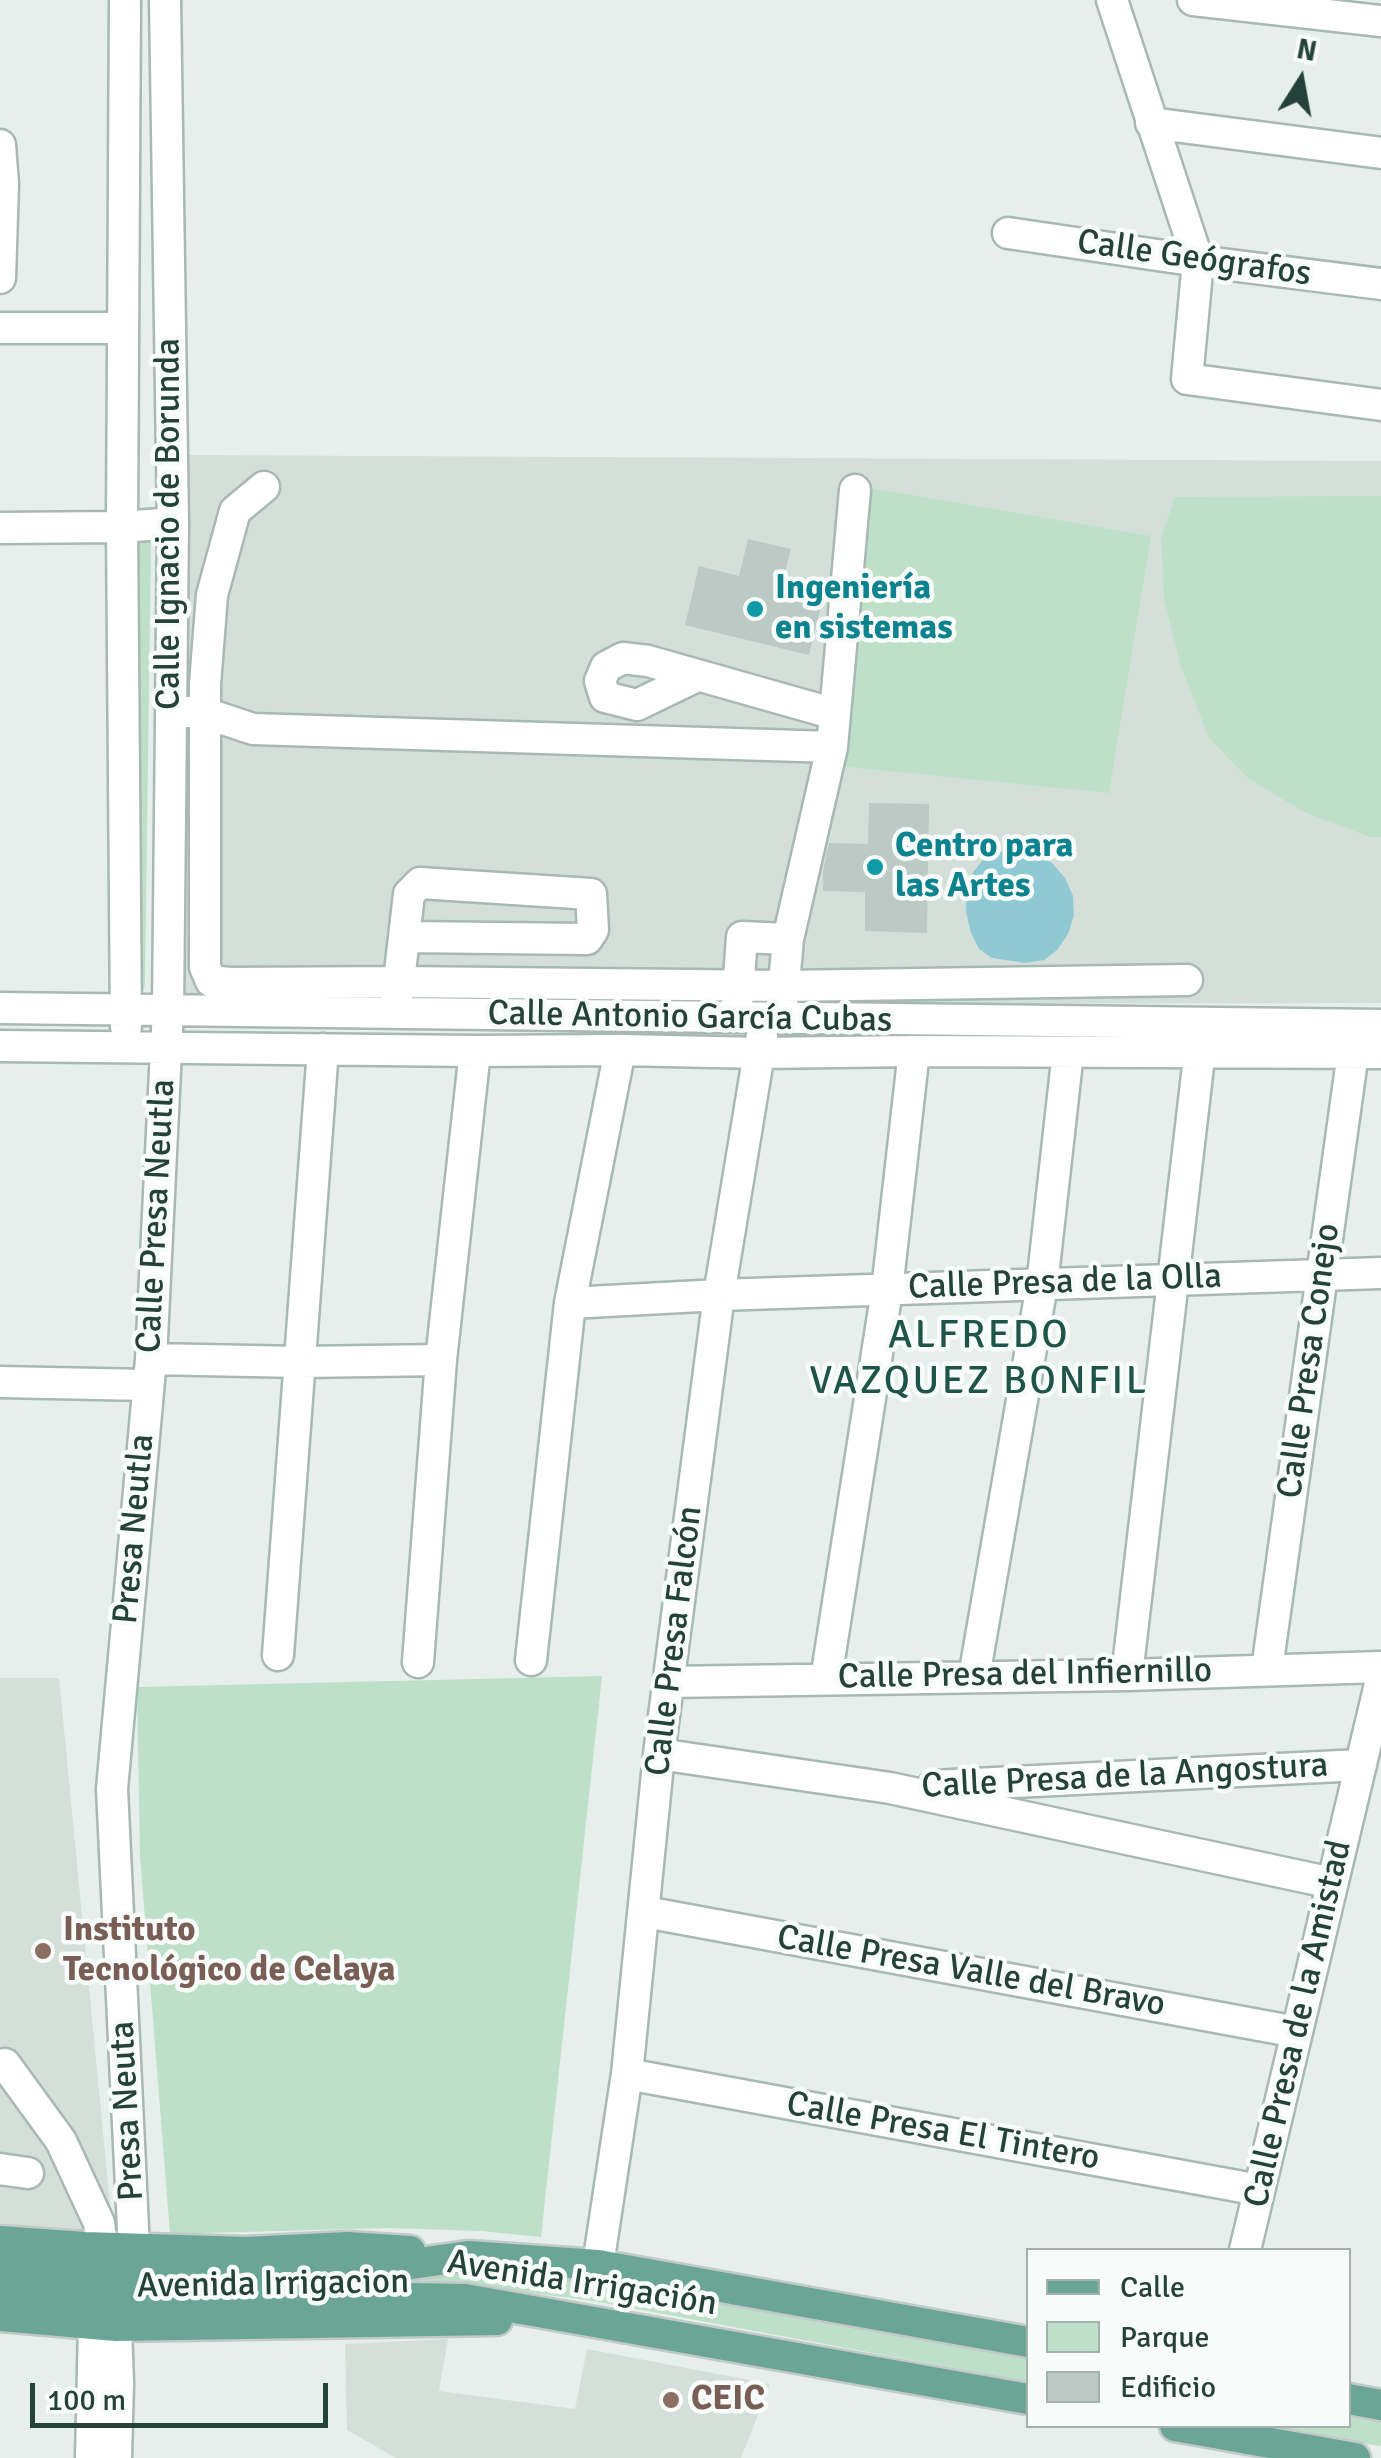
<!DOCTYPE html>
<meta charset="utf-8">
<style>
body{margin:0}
#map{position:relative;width:1381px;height:2458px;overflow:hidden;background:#e6efeb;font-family:Signika,sans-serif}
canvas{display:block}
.legend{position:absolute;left:1026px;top:2248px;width:325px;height:180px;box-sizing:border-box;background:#f7fbf9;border:2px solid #a3b1ad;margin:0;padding:12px 18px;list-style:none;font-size:30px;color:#24423a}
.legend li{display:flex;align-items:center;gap:20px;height:50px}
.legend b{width:50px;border:2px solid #a3b1ad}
.north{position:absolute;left:1251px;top:30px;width:100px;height:100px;-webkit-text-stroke:8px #f7fbf9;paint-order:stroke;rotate:11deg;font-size:28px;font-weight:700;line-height:40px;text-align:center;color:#24423a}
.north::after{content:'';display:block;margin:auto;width:35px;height:45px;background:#24423a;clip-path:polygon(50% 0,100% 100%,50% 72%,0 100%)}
.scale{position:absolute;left:30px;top:2383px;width:298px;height:45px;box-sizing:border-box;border:5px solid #24423a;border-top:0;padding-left:12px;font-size:30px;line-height:35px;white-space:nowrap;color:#24423a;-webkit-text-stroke:8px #f7fbf9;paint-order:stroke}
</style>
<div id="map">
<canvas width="1381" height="2458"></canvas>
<ul class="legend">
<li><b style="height:12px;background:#6aa596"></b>Calle</li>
<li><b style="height:28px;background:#bfe0c8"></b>Parque</li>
<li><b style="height:28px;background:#bbcac4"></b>Edificio</li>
</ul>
<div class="north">N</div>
<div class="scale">100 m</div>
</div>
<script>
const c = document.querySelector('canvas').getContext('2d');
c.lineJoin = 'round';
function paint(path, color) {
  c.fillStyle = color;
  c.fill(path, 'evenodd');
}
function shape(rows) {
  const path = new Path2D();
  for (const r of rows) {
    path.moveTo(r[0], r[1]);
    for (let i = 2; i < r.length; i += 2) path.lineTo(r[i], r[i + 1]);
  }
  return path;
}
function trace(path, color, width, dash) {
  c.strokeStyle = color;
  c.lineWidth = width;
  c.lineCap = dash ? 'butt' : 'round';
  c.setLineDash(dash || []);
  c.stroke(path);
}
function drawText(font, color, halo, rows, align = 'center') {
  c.font = font + ' Signika,sans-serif';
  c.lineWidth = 9;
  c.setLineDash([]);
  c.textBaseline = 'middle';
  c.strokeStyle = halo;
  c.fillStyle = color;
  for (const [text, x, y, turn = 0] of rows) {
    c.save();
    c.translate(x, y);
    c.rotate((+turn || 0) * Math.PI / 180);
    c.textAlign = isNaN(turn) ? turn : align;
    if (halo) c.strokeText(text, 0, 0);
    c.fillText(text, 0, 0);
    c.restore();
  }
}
paint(shape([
 [183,455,1381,461,1381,1003,782,1004,397,995,180,994],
 [0,1678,59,1678,113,2235,64,2232,0,2223],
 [448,2339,439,2391,575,2409,587,2349,770,2384,741,2458,396,2458,347,2430,345,2344]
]), '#d4dfda');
paint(shape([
 [871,488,1151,536,1109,793,838,766],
 [1381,496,1381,837,1370,837,1304,812,1249,779,1209,738,1181,667,1164,598,1161,537,1175,497],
 [136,530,151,535,145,983,144,989,138,996],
 [602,1676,541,2237,481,2231,389,2228,170,2234,140,1856,137,1687],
 [509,2268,750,2305,1028,2356,1028,2382,594,2301,479,2286,382,2277],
 [1349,2414,1381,2419,1381,2446,1329,2439,1259,2426,1348,2426]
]), '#bfe0c8');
paint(shape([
 [1022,848,1052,863,1065,878,1073,896,1074,915,1068,934,1057,950,1044,960,1026,963,992,958,979,949,971,933,966,912,967,890,971,875,983,860,999,852]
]), '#8ec9d4');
paint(shape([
 [748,539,791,549,782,583,824,593,809,655,685,625,699,566,739,576],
 [869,803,929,804,927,933,865,931,865,892,823,891,823,871,829,843,868,844]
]), '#bbcac4');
const minor = shape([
 [125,0,122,527,126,1027],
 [1112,0,1198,261,1187,379,1381,405],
 [1193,0,1381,21],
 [1151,123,1381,153],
 [0,145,3,184,0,278],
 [1008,233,1198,261,1381,284],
 [0,328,123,328],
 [264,487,235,511,212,595,205,684,205,967,211,981,230,983,400,982,783,986,1187,980],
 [0,528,122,527,173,523],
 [697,676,637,705,605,697,600,681,606,667,623,658,648,661,835,714],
 [188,712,205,713,253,729,832,747],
 [397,998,409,894,420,883,591,894,593,930,587,939,405,937],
 [737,1005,742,937,788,939],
 [782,1006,788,939,832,747,855,490],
 [0,1008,1381,1025],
 [0,1046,475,1051,620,1050,760,1053,914,1051,1381,1053],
 [570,1303,719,1295,1381,1273],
 [151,1359,301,1362,441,1360],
 [0,1382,147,1385],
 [278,1655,323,1049],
 [531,1660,570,1303,620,1050],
 [418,1662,441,1360,475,1051],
 [1267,1669,1353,1053],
 [1127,1675,1202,1032],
 [974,1677,1042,1285,1068,1052],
 [826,1679,887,1290,914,1051],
 [668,1682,1127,1675,1381,1667],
 [659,1754,890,1788,1332,1883],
 [933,1786,1361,1765],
 [645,1912,1297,2032],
 [5,2064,61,2141,99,2223,102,2248],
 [627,2074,1259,2190],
 [0,2169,28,2173],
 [134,2249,112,1789,151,1359,168,1009,173,523,165,0],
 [1245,2250,1381,1680],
 [598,2265,627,2074,659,1754,719,1295,762,1035],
 [116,2326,118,2383,116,2458],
 [91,2458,94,2324]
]);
const major = shape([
 [0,2241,84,2247,246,2252,348,2247,410,2251],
 [0,2262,81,2269,247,2275,348,2273,468,2256,598,2265,1028,2342],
 [0,2288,85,2295,250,2302,354,2297,465,2299,1028,2399],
 [0,2316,116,2326,497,2320],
 [1348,2399,1381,2405],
 [1175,2426,1355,2458]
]);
trace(minor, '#a8b8b2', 35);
trace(major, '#c2cac8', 35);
trace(minor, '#fff', 30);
trace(major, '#6aa596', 30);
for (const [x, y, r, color] of [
 [755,609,10,"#0f9aa8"],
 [875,867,10,"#0f9aa8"],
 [43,1951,10,"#8d6e63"],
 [671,2400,10,"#8d6e63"]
]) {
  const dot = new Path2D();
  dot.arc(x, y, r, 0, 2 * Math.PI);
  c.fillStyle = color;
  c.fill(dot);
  trace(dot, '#f7fbf9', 4);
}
drawText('35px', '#24423a', '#f7fbf9', [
 ["Calle Geógrafos",1194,259,8],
 ["Calle Ignacio de Borunda",170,524,-90],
 ["Calle Antonio García Cubas",690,1018,1],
 ["Calle Presa Neutla",157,1216,-87],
 ["Calle Presa de la Olla",1065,1283,-2],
 ["Calle Presa Conejo",1310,1361,-82],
 ["Presa Neutla",135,1529,-85],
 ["Calle Presa Falcón",675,1641,-83],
 ["Calle Presa del Infiernillo",1025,1675,-1],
 ["Calle Presa de la Angostura",1125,1777,-3],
 ["Calle Presa Valle del Bravo",971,1972,10],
 ["Calle Presa de la Amistad",1299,2024,-77],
 ["Presa Neuta",128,2111,-93],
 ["Calle Presa El Tintero",943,2132,10],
 ["Avenida Irrigación",582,2284,9],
 ["Avenida Irrigacion",273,2285,-1]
]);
drawText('bold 35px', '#0d838f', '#f7fbf9', [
 ["Ingeniería",775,589],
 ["en sistemas",775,629],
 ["Centro para",895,847],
 ["las Artes",895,887]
], 'left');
drawText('bold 35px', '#785e54', '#f7fbf9', [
 ["Instituto",63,1931],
 ["Tecnológico de Celaya",63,1971],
 ["CEIC",691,2400]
], 'left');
c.letterSpacing = '2.5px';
drawText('40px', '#1f5548', '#f7fbf9', [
 ["ALFREDO",979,1336],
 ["VAZQUEZ BONFIL",979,1382]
]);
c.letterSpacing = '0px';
</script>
